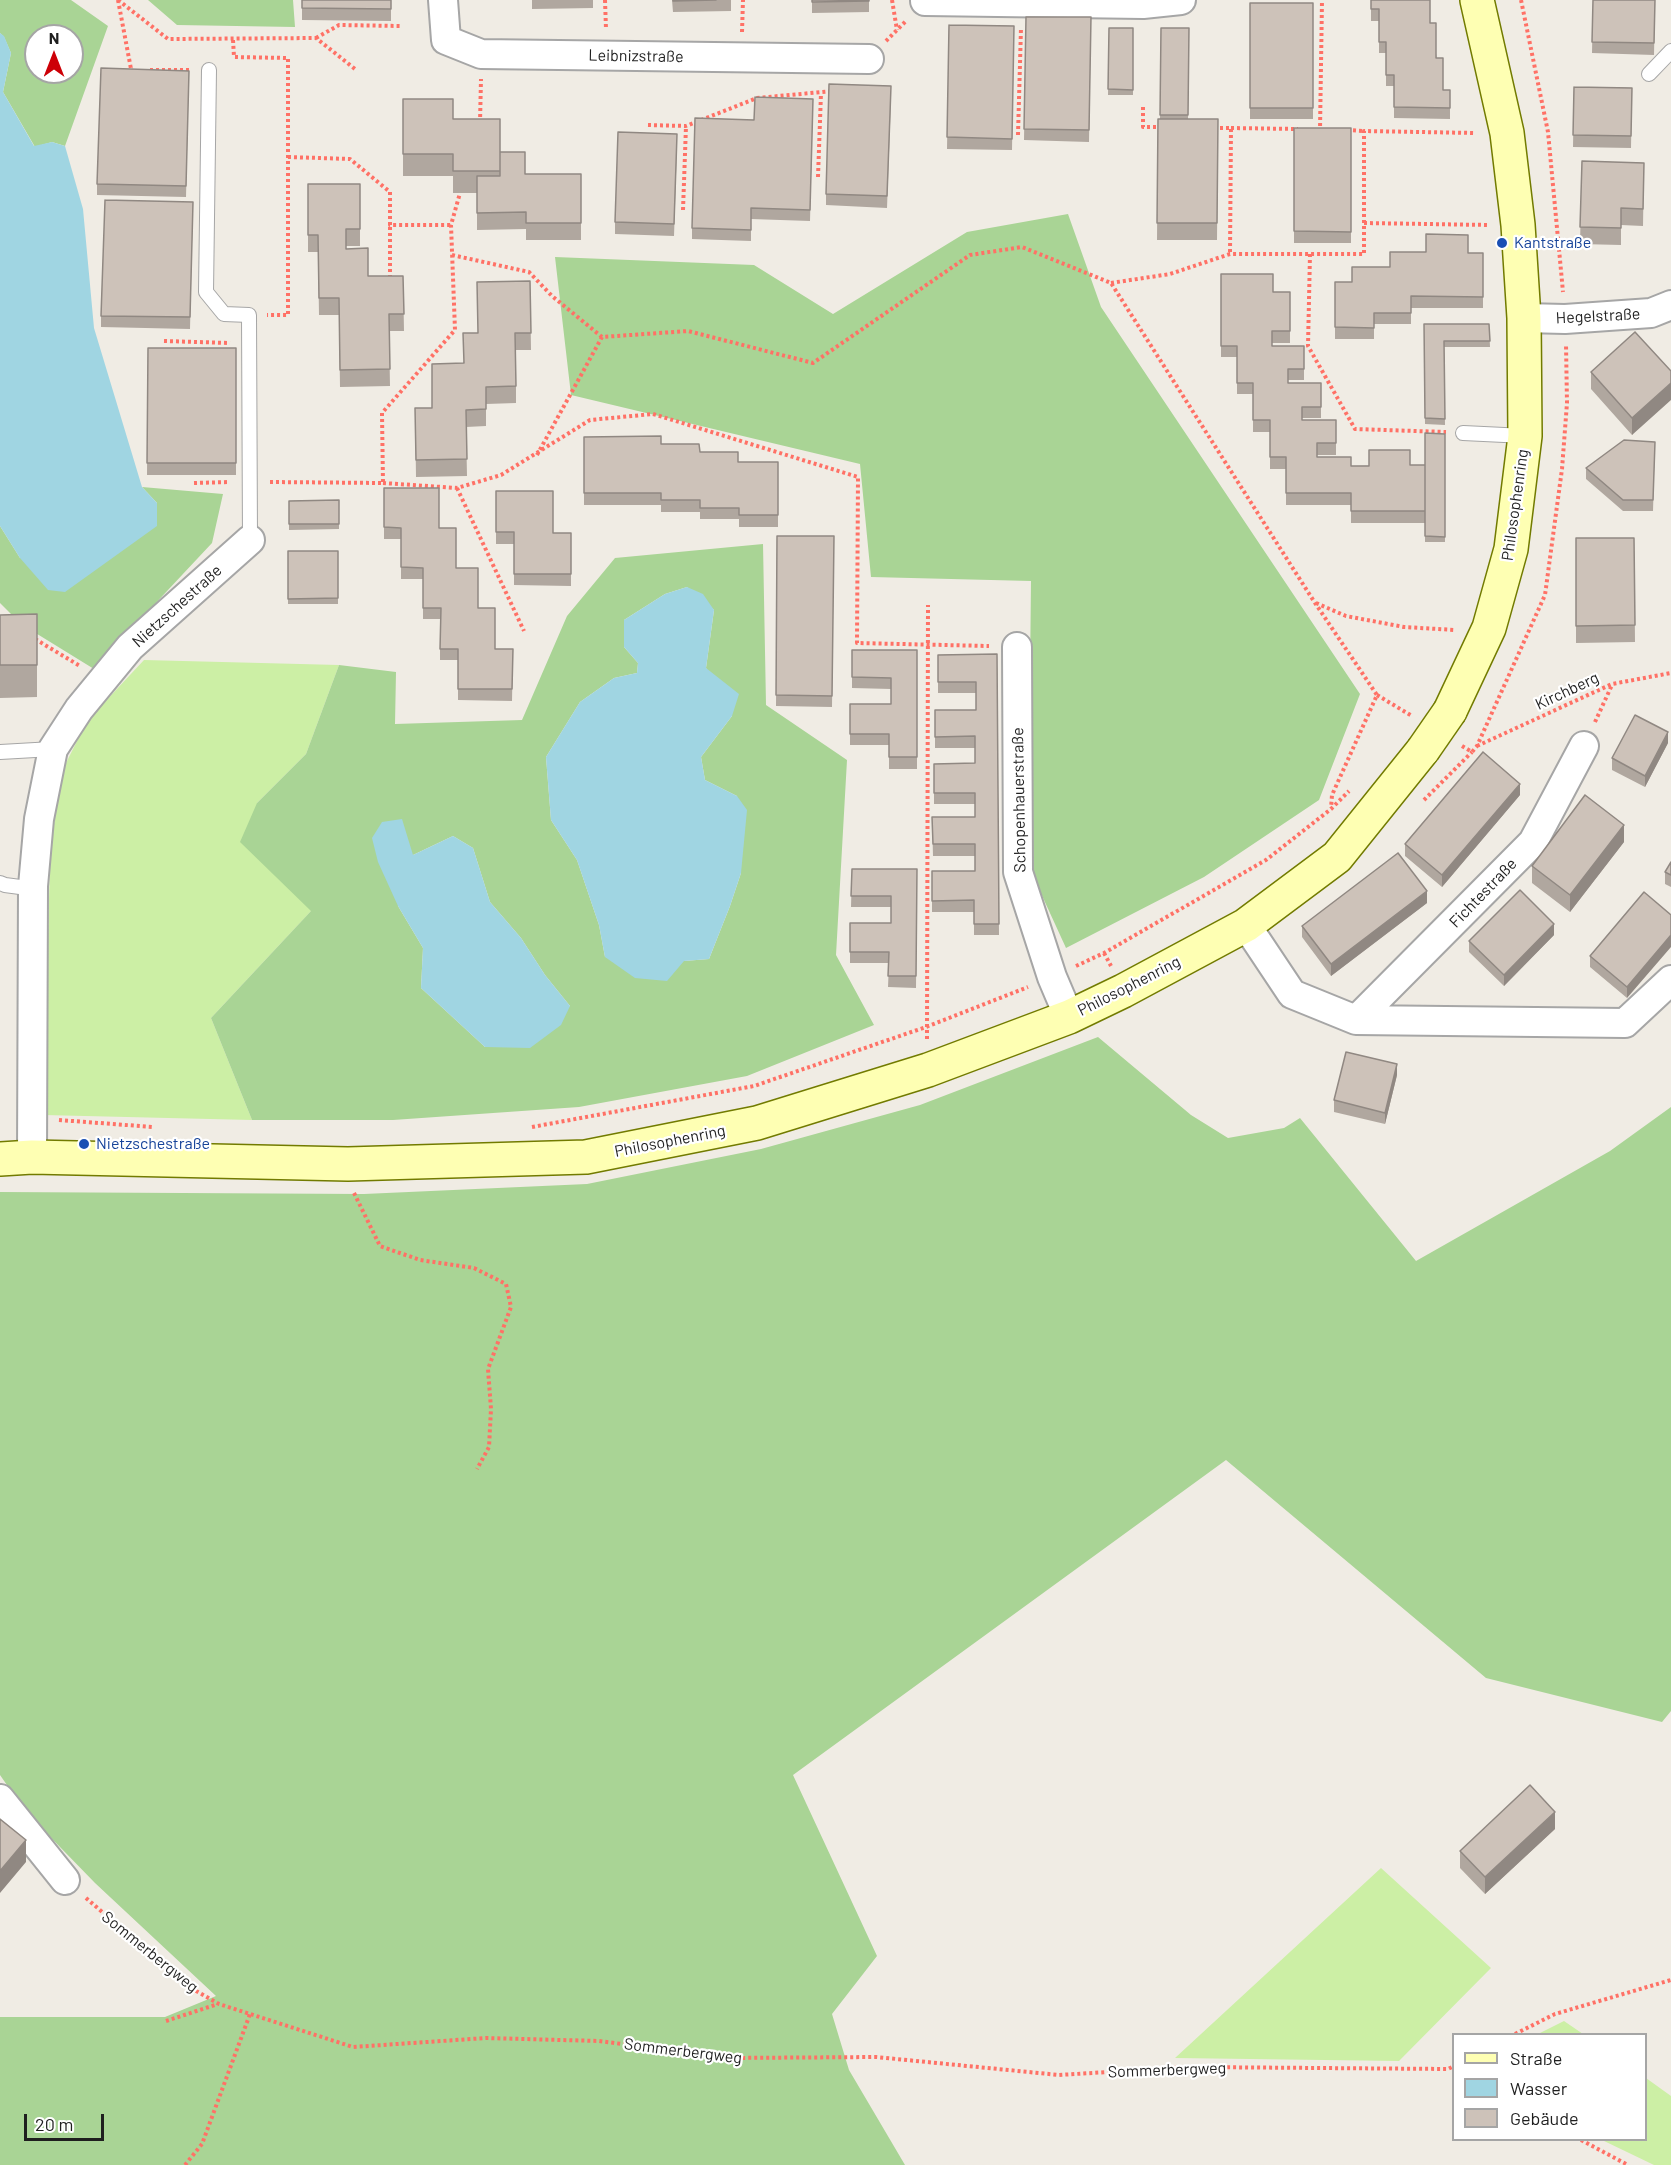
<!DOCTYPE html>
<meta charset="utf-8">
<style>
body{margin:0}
#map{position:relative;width:1671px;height:2165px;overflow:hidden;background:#f0ece4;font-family:Barlow,sans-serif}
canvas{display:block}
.legend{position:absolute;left:1452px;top:2033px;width:195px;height:108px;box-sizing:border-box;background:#fff;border:2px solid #a5a5a5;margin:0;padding:8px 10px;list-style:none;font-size:18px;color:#1f1f1f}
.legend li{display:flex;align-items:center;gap:12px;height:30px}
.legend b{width:30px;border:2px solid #a5a5a5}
.north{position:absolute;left:24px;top:24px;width:60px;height:60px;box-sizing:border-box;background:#fff;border:2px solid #a5a5a5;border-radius:50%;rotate:0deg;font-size:16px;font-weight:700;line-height:24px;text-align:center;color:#1f1f1f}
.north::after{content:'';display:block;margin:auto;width:21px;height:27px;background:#cd0007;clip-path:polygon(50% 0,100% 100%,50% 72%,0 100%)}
.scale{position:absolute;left:24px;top:2114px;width:80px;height:27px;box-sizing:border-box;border:3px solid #1f1f1f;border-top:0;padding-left:8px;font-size:18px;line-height:21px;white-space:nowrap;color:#1f1f1f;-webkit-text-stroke:4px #fff;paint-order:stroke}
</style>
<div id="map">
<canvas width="1671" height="2165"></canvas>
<ul class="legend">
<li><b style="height:8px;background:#feffb3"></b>Straße</li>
<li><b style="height:16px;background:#a0d5e2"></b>Wasser</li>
<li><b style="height:16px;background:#cdc2b9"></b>Gebäude</li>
</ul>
<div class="north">N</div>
<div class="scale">20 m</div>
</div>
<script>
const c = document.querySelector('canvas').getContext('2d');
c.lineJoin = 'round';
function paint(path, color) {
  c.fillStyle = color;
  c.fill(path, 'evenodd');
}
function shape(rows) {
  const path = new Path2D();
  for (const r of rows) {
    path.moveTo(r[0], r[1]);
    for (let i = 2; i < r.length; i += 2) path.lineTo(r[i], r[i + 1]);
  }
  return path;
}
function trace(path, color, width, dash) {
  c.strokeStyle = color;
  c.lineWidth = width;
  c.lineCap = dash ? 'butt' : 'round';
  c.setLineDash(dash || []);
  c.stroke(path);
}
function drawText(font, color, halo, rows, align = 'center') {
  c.font = font + ' Barlow,sans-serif';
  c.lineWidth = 4.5;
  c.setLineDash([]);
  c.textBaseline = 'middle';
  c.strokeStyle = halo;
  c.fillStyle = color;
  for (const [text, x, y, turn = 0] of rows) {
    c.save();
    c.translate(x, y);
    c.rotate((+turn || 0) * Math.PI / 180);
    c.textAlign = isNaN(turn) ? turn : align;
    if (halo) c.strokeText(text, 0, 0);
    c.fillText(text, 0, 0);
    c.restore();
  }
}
paint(shape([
 [144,660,339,665,306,754,257,803,312,910,211,1018,252,1120,43,1115,52,791,87,721],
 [1381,1868,1491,1968,1399,2061,1175,2058],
 [1564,2021,1583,2034,1538,2034],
 [1646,2078,1671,2096,1671,2165,1654,2165,1602,2140,1646,2140]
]), '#ccefa5');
paint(shape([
 [0,0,71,0,108,26,65,146,52,142,35,147,3,92,11,53,4,37,0,33],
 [36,36,72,36,72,72,36,72],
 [148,0,293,0,295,27,177,25],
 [1068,214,1101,307,1360,694,1319,800,1204,877,1066,948,1028,865,1031,581,871,577,860,464,571,395,555,257,754,265,833,314,967,232],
 [142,487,223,494,212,543,94,669,21,624,0,603,0,526,20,558,157,503],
 [763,544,766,705,847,760,836,955,874,1025,747,1076,579,1107,393,1120,252,1120,211,1018,311,911,240,842,257,803,306,754,339,665,396,672,395,724,522,720,567,616,615,558],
 [687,587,714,610,706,668,732,716,701,757,705,780,737,796,741,873,730,906,709,959,684,961,605,957,599,925,577,860,551,820,546,757,580,702,614,678,637,673,638,663,624,647,624,620,665,594],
 [453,836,473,848,490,902,521,938,545,975,570,1006,485,1047,421,988,423,948,398,906,413,855],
 [1098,1037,1191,1115,1228,1138,1284,1128,1300,1118,1416,1261,1610,1151,1671,1107,1671,1711,1662,1722,1486,1678,1226,1460,793,1775,877,1956,832,2014,849,2070,905,2165,0,2165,0,2017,165,2017,216,1996,95,1883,25,1811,0,1775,0,1192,364,1194,587,1184,761,1149,920,1105]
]), '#a9d495');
paint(shape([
 [0,33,4,36,11,53,3,92,34,146,52,142,65,146,83,209,94,328,142,487,157,503,157,526,65,592,48,590,20,558,0,526],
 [687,587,703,594,714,610,706,668,739,694,732,716,701,757,705,780,737,796,747,810,741,873,730,906,709,959,684,961,667,981,635,978,605,957,599,925,577,860,551,820,546,757,580,702,614,678,637,673,638,663,624,647,624,620,665,594],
 [402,819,413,855,453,836,473,848,490,902,521,938,545,975,570,1006,561,1025,530,1048,485,1047,421,988,423,948,398,906,378,862,372,838,382,822]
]), '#a0d5e2');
const lane = shape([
 [209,70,206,292,224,314,249,315,250,540],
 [1649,74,1671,51],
 [1463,433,1525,436],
 [0,752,53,749],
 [0,883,5,885,20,887,33,886]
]);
const street = shape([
 [443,0,446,40,481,54,869,59],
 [925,1,1143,4,1181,0],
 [1524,318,1565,319,1651,313,1671,305],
 [1017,647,1018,872,1052,977,1069,1017],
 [1246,925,1292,994,1356,1020,1625,1023,1671,980],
 [1356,1020,1533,842,1584,746],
 [32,1157,33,886,39,819,53,749,79,709,130,647,250,540],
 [0,1799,65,1880]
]);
const secondary = shape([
 [1450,711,1489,628,1511,549,1525,436,1524,318,1518,225,1507,133,1477,0],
 [0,1159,32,1157,348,1164,586,1157,757,1123,928,1070,1069,1017,1123,991,1246,925,1337,857,1423,750]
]);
trace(lane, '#a6a6a6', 16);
trace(street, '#a6a6a6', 32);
trace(secondary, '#727b00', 36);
trace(shape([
 [118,0,168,39,316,38,355,69],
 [118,0,131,69,133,69],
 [605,0,606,29],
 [892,0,897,30],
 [1521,0,1548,132,1563,292],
 [742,32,743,0],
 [316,38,339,25,400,26],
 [233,40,234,57,288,58,288,315,267,315],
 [886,41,906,21],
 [150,70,190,70],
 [1143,107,1143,127,1161,127],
 [480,123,481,79],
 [648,125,686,126,757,98,833,91],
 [1214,128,1231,128,1230,254],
 [1231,128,1298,129],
 [1322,130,1320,130,1322,0],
 [1347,130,1364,131],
 [1018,135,1021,28],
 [288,157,350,159,390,192,390,225,451,225],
 [818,177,821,93],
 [683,210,686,126],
 [1364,223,1489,225],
 [1310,254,1308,346,1355,429,1446,432],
 [452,255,529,272,552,296,602,337],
 [390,278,390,225],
 [1111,283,1170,274,1230,254,1364,254,1364,131,1476,133],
 [164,341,230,343],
 [537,455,602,337,688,331,813,363,970,255,1022,247,1111,283,1315,603,1377,695,1332,795,1331,808],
 [270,482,383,483,382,413,455,330,451,225,460,193],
 [194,483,230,482],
 [383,483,457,488,501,475,590,420,653,414,858,477,857,643,989,646],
 [457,488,524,631],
 [1316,603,1346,616,1404,627,1455,630],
 [35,639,80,666],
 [1377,695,1412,716],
 [1595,722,1612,685],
 [1462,746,1472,752,1477,746,1545,595,1562,469,1567,403,1566,344],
 [1477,746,1612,684,1671,673],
 [1424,800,1472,752],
 [1104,953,1111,966],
 [1076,966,1104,953,1266,860,1331,809,1349,791],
 [927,1039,928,605],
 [59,1120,153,1127],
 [532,1127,754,1086,926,1027,1028,987],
 [354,1193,380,1246,420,1260,474,1268,506,1284,511,1307,488,1369,491,1409,489,1447,477,1469],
 [86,1898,189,1987,219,2004,353,2047,486,2038,599,2041,729,2058,876,2057,1059,2075,1189,2067,1448,2069,1454,2066],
 [166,2021,218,2004],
 [1515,2034,1555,2014,1671,1980],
 [1581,2140,1628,2165],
 [185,2165,202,2144,250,2014]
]), '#ff7166', 4, [3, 3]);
trace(lane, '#fff', 14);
trace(street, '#fff', 28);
trace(secondary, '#feffb3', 33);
const secondaryBridge = shape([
 [1423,750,1450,711]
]);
trace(secondaryBridge, '#727b00', 36, []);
trace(secondaryBridge, '#feffb3', 33);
paint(shape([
 [302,0,391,0,391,21,302,20],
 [532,0,593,0,593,8,532,9],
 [672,0,731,0,731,11,673,12],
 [812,0,869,0,869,12,812,13],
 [1371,0,1430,23,1443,90,1450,90,1450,119,1394,118,1394,86,1386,86,1386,53,1379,53,1379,21,1371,21],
 [1593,0,1655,0,1654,55,1592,53],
 [1250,3,1313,3,1313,119,1250,119],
 [1026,17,1091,17,1089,142,1024,140],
 [949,25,1014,26,1012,150,947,149],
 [1109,28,1133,28,1133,95,1108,95],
 [1161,28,1189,28,1188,119,1218,119,1217,240,1157,240,1158,119,1160,119],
 [189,71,186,197,97,195,97,184],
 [1574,87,1632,88,1631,148,1573,147],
 [891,98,887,208,826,205,826,194],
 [403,99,453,119,500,152,525,174,581,174,581,240,526,240,526,229,477,230,477,193,453,193,453,176,403,176],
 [813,99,810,221,751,219,751,241,692,239,692,228,754,120],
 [1294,128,1351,128,1351,243,1294,243],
 [677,145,674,236,615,234,615,222],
 [1582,161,1644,163,1643,226,1621,225,1621,245,1580,244],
 [308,184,360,184,360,246,346,246,346,249,368,276,403,276,404,331,389,331,390,386,340,387,339,315,319,315,318,252,308,252],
 [193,202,190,329,101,327,101,316],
 [1468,253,1483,253,1483,308,1411,308,1411,324,1374,324,1374,339,1335,339,1335,282,1352,282,1390,267],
 [1221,274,1273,292,1290,292,1290,343,1272,343,1272,346,1304,346,1304,380,1288,380,1288,383,1321,383,1321,418,1302,418,1302,420,1336,420,1336,455,1317,455,1317,457,1351,466,1425,465,1445,434,1445,542,1425,542,1425,523,1351,523,1351,505,1286,505,1286,469,1270,469,1270,432,1253,432,1253,394,1237,394,1237,357,1221,357],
 [530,281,531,350,516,350,516,403,486,404,486,426,466,427,467,476,416,477,415,408,432,408,463,363,477,333],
 [1424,324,1489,324,1490,347,1444,347,1445,425,1425,424],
 [148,348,236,348,236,475,147,475],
 [1671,371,1632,435,1591,389,1591,372],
 [584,437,661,444,700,452,738,462,778,462,778,527,739,527,739,519,700,519,700,512,661,512,661,505,584,505],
 [1655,442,1653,511,1623,511,1586,479,1586,468],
 [384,488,439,528,456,568,478,608,495,649,513,649,512,701,458,700,458,660,440,660,440,619,423,619,423,579,401,579,401,539,384,539],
 [496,491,553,533,571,533,571,586,514,585,514,544,496,544],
 [339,500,339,529,289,530,289,501],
 [777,536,834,536,832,707,776,706],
 [1576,538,1634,538,1635,642,1576,643],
 [288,551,338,551,338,604,288,604],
 [37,614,37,697,0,698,0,615],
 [852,650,917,650,917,769,889,769,889,745,850,745,850,704,891,704,891,689,852,688],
 [997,654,999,935,974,935,974,912,932,912,932,871,975,871,975,856,933,856,932,817,975,817,975,804,934,804,934,764,975,763,975,748,935,748,935,710,976,710,976,693,938,693,938,655],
 [1668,743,1645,787,1612,770,1612,758],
 [1520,795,1442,887,1405,856,1405,844],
 [1624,842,1570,912,1532,883,1532,866],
 [1671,862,1671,887,1665,884,1665,872],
 [852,869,917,869,916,988,888,987,889,963,850,963,850,923,891,923,891,907,851,907],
 [1644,892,1627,998,1590,967,1590,956],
 [1427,903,1331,976,1302,937,1302,926],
 [1554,935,1504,986,1469,952,1469,941],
 [1397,1075,1385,1124,1334,1112,1334,1100],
 [1555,1829,1485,1894,1460,1868,1460,1851]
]), '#b0a79f');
paint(shape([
 [1671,383,1671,400,1632,435,1632,418],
 [1668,732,1668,743,1645,787,1645,776],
 [1520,784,1520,795,1442,887,1442,875],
 [1624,825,1624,842,1570,912,1570,895],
 [1427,891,1427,903,1331,976,1331,964],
 [1554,924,1554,935,1504,986,1504,975],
 [1671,935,1671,947,1627,998,1627,987],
 [1397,1064,1397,1075,1385,1124,1385,1113],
 [1555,1812,1555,1829,1485,1894,1485,1877],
 [26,1840,26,1862,0,1893,0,1871]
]), '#908882');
const building = shape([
 [302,0,391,0,391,9,302,8,302,0],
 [673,0,716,0,673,1,673,0],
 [812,0,869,0,869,1,812,2,812,0],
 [1371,0,1430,0,1430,23,1436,23,1436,58,1443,58,1443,90,1450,90,1450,108,1394,107,1394,75,1386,75,1386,42,1379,42,1379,9,1371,9,1371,0],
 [1593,0,1655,0,1654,43,1592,42,1593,0],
 [1250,3,1313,3,1313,108,1250,108,1250,3],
 [1026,17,1091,17,1089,130,1024,129,1026,17],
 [949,25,1014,26,1012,139,947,137,949,25],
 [1109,28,1133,28,1133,90,1108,89,1109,28],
 [1161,28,1189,28,1188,115,1160,115,1161,28],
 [101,68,189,71,186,186,97,184,101,68],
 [829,84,891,86,887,196,826,194,829,84],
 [1574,87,1632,88,1631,136,1573,135,1574,87],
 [755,97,813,99,810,210,751,208,751,230,692,228,695,118,754,120,755,97],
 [403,99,453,99,453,119,500,119,500,171,453,171,453,154,403,154,403,99],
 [1158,119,1218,119,1217,223,1157,223,1158,119],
 [1294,128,1351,128,1351,232,1294,231,1294,128],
 [618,132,677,134,674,224,615,222,618,132],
 [500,152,525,152,525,174,581,174,581,223,526,223,526,212,477,213,477,176,500,176,500,152],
 [1582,161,1644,163,1643,209,1621,208,1621,228,1580,227,1582,161],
 [308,184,360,184,360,229,346,229,346,249,368,248,368,276,403,276,404,314,389,314,390,369,340,370,339,298,319,298,318,235,308,235,308,184],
 [105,200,193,202,190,317,101,316,105,200],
 [1426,234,1468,235,1468,253,1483,253,1483,297,1411,296,1411,313,1374,313,1374,328,1335,327,1335,282,1352,282,1352,267,1390,267,1390,252,1426,252,1426,234],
 [1221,274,1273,274,1273,292,1290,292,1290,331,1272,331,1272,346,1304,346,1304,369,1288,369,1288,383,1321,383,1321,407,1302,407,1302,420,1336,420,1336,443,1317,443,1317,457,1351,457,1351,466,1369,466,1369,450,1410,450,1410,465,1425,465,1425,511,1351,511,1351,493,1286,493,1286,457,1270,457,1270,420,1253,420,1253,383,1237,383,1237,346,1221,346,1221,274],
 [530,281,531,333,515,333,516,386,486,387,486,409,466,410,467,459,416,460,415,408,432,408,432,364,464,363,463,333,478,333,477,282,530,281],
 [1424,324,1489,324,1490,341,1444,341,1445,419,1425,418,1424,324],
 [1635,332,1671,371,1671,383,1632,418,1591,372,1635,332],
 [148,348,236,348,236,463,147,463,148,348],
 [1425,433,1445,434,1445,537,1425,536,1425,433],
 [661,436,661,444,699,444,700,452,738,452,738,462,778,462,778,515,739,515,739,508,700,508,700,500,661,500,661,493,584,493,584,437,661,436],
 [1624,440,1655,442,1653,500,1623,500,1586,468,1624,440],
 [384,488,439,488,439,528,456,528,456,568,478,568,478,608,495,608,495,649,513,649,512,689,458,689,458,649,440,649,441,608,423,608,423,568,401,567,401,528,384,527,384,488],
 [496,491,553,491,553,533,571,533,571,574,514,574,514,532,496,532,496,491],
 [339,500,339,524,289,524,289,501,339,500],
 [777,536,834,536,832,696,776,695,777,536],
 [1576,538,1634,538,1635,625,1576,626,1576,538],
 [288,551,338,551,338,598,288,599,288,551],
 [37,614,37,665,0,665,0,615,37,614],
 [852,650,917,650,917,757,889,757,889,734,850,734,850,704,891,704,891,678,852,677,852,650],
 [997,654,999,924,974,924,974,900,932,901,932,871,975,871,975,844,933,844,932,817,975,817,975,793,934,793,934,764,975,763,975,736,935,737,935,710,976,710,976,682,938,682,938,655,997,654],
 [1635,715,1668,732,1645,776,1612,758,1635,715],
 [1483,752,1520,784,1442,875,1405,844,1483,752],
 [1585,795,1624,825,1570,895,1532,866,1585,795],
 [1398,853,1427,891,1331,964,1302,926,1398,853],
 [1671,862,1671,875,1665,872,1671,862],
 [852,869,917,869,916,976,888,976,889,952,850,952,850,923,891,923,891,896,851,896,852,869],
 [1520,890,1554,924,1504,975,1469,941,1520,890],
 [1644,892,1671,915,1671,935,1627,987,1590,956,1644,892],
 [1346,1052,1397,1064,1385,1113,1334,1100,1346,1052],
 [1530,1785,1555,1812,1485,1877,1460,1851,1530,1785],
 [0,1819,26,1840,0,1871,0,1819]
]);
paint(building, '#cdc2b9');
trace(building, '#908882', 1.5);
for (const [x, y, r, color] of [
 [1502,243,6,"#1a4fb4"],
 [84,1144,6,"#1a4fb4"]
]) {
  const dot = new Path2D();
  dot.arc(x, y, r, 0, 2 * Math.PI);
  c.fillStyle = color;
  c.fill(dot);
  trace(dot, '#fff', 2);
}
drawText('16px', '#1f1f1f', '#fff', [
 ["Leibnizstraße",636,56,1],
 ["Hegelstraße",1598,316,-3],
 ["Philosophenring",1515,505,-82],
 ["Nietzschestraße",177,606,-42],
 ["Kirchberg",1567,691,-25],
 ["Schopenhauerstraße",1019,800,-91],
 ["Fichtestraße",1483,893,-46],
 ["Philosophenring",1129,986,-27],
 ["Philosophenring",670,1141,-11],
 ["Sommerbergweg",150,1952,39],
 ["Sommerbergweg",683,2051,7],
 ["Sommerbergweg",1167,2070,-2]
]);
drawText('16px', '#164399', '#fff', [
 ["Kantstraße",1514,243],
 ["Nietzschestraße",96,1144]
], 'left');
</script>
